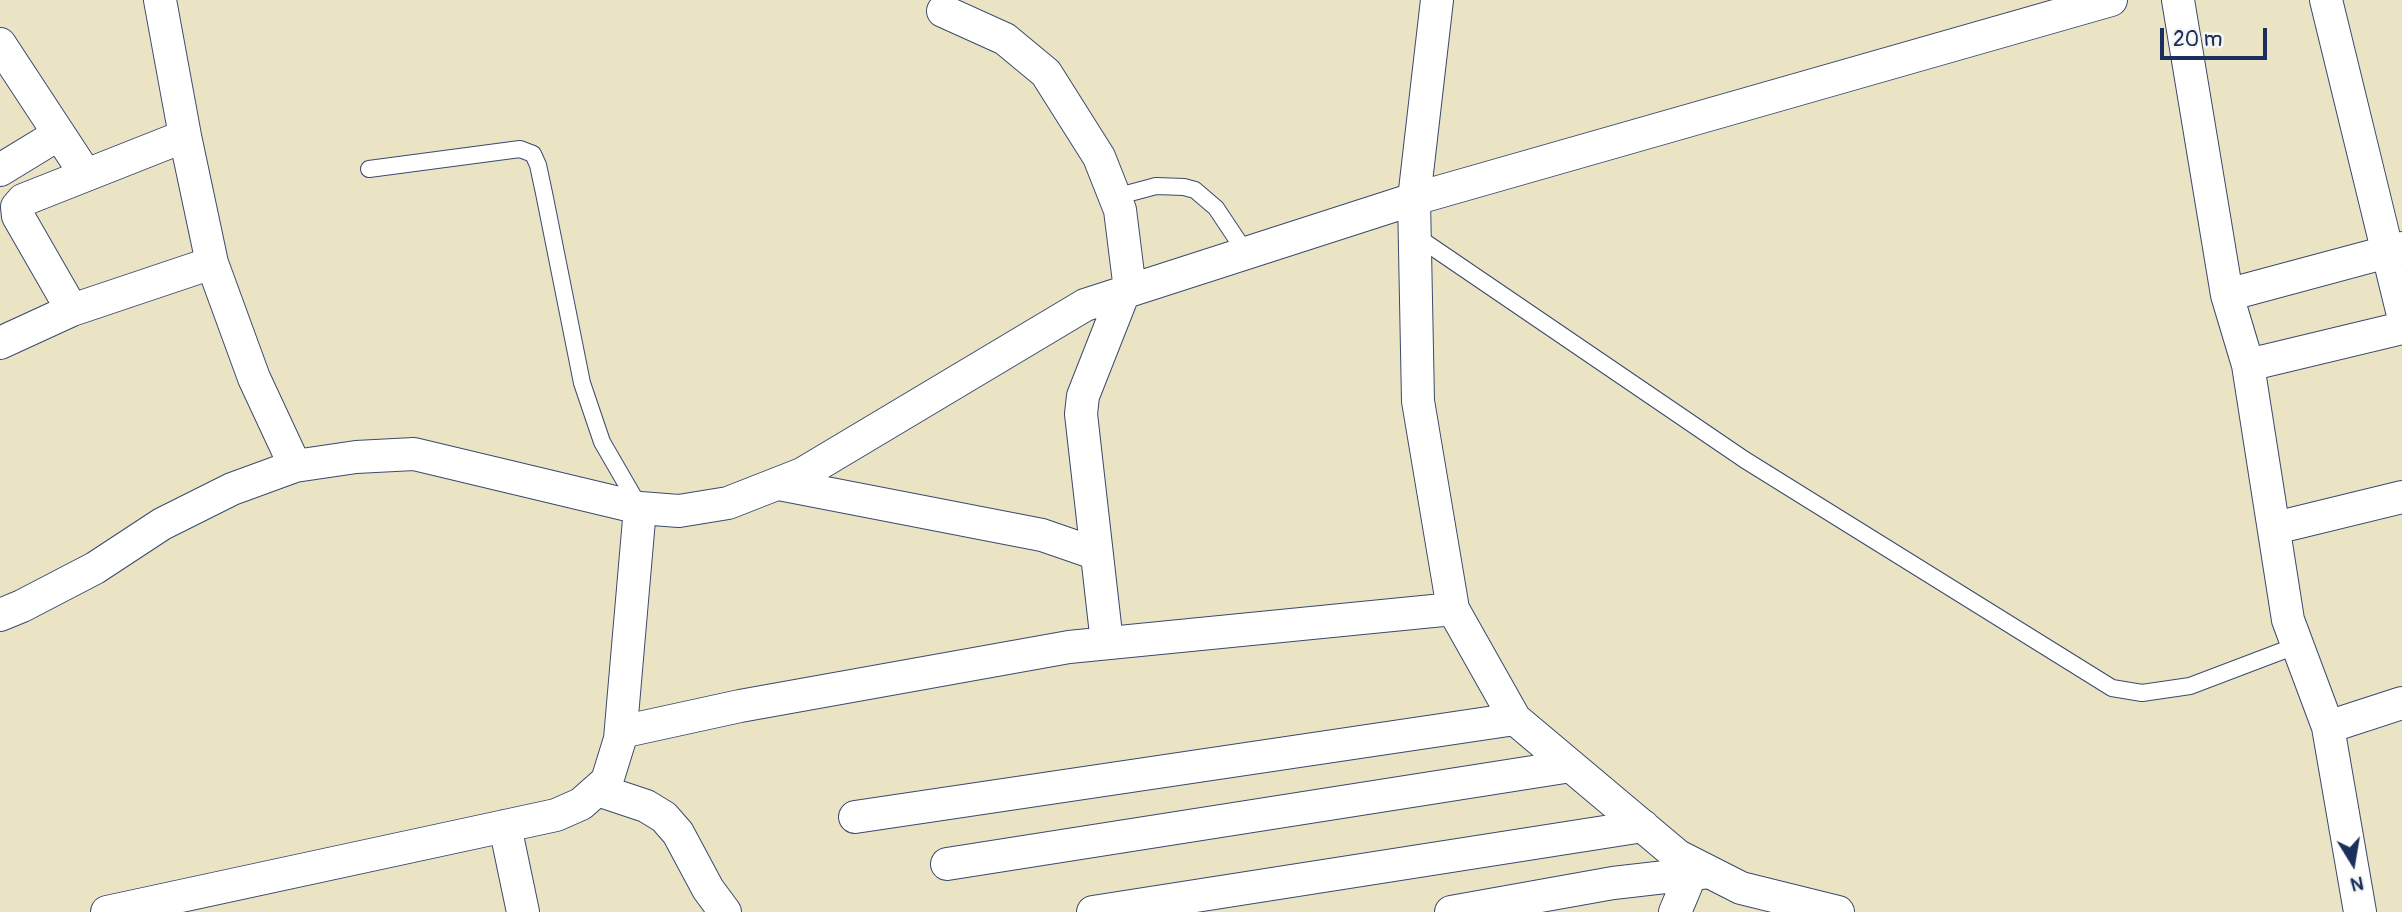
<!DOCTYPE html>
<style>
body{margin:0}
#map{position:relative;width:2402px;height:912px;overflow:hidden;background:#eae4c5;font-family:Pangolin,sans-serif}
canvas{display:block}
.north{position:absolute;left:2318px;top:828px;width:70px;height:70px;-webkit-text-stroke:5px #f6f6f2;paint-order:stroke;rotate:169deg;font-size:19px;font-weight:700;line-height:28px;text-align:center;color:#1b2f5e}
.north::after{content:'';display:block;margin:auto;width:24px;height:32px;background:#1b2f5e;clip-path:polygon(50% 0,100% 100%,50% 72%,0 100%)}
.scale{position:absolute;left:2160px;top:28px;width:107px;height:32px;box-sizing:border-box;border:4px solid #1b2f5e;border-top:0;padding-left:9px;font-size:21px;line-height:24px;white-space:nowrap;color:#1b2f5e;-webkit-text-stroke:5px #f6f6f2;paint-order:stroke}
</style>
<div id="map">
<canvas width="2402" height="912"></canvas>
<div class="north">N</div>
<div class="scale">20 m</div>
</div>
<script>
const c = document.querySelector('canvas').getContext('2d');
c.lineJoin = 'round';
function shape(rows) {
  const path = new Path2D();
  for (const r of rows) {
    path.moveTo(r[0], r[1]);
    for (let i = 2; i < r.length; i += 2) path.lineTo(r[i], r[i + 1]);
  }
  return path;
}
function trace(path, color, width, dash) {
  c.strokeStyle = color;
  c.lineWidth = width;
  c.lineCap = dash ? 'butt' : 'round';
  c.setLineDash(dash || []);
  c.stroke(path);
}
const service = shape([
 [369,169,520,149,533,154,538,165,544,193,582,383,602,442,639,506],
 [1115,197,1156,186,1184,187,1195,190,1216,208,1246,253],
 [1416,236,1745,460,2112,688,2142,693,2190,686,2298,645]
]);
const minor = shape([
 [160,0,185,136,212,263,254,378,295,466],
 [1437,0,1414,199,1418,401,1453,609,1515,719,1678,856,1741,888,1838,912],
 [2178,0,2227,295,2248,365,2288,620,2328,727,2360,912],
 [2326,0,2402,311],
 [943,11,1005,39,1046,73,1099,157,1120,210,1130,290],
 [0,44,86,175],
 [0,170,59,134],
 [2227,295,2402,248],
 [72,310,18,216,17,207,23,200,185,136],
 [0,343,72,310,212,263],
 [2248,365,2402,328],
 [779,484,1042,535,1097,554],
 [2275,528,2402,497],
 [0,615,22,606,95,568,162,524,232,489,295,466,356,457,414,454,640,508],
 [1107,643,1081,414,1083,396,1124,292],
 [2328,727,2402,703],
 [621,732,740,706,1069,647,1453,609],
 [598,790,646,806,664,817,678,833,708,889,725,912],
 [855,817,1515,719],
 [505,826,523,912],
 [947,864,1571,766],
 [107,912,556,815,581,804,607,781,620,739,640,508,679,511,728,503,802,474,1085,305,1414,199,2111,0],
 [1093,912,1643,826],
 [1451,912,1613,883,1709,872],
 [1675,912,1691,874]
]);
trace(service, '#3a4a6d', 18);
trace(minor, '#3a4a6d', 34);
trace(service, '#fff', 16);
trace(minor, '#fff', 32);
</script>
